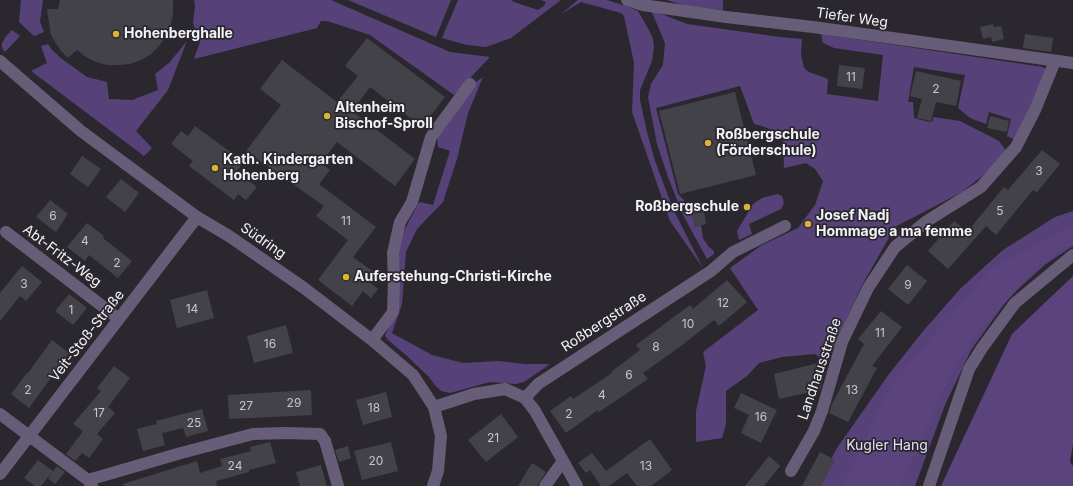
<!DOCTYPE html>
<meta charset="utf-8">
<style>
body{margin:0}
canvas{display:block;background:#2a282e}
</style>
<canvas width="1073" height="486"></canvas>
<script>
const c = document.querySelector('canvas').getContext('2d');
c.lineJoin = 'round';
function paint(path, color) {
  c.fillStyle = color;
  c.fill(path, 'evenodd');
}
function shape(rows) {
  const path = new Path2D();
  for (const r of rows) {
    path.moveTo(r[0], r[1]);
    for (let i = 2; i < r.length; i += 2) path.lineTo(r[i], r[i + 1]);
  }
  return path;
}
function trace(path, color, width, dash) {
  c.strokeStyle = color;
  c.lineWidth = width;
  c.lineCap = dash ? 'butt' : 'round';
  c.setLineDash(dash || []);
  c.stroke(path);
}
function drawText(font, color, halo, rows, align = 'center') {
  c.font = font + ' Inter,sans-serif';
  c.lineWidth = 3.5;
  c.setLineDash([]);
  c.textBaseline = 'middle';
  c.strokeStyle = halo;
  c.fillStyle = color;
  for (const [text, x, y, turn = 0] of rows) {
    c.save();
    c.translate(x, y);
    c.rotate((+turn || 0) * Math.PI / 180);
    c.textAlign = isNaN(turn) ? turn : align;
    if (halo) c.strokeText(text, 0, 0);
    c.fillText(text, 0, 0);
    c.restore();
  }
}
paint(shape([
 [21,0,43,0,40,22,44,32,34,36,19,22],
 [194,0,331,0,450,52,490,57,454,95,370,35,327,21,321,21,317,28,194,59,200,42,193,23,195,5],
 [348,0,451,0,436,37],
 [458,0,511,0,514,2,538,10,544,6,546,2,541,0,561,0,511,38,486,47,467,45,442,38],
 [578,0,607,0,629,7,638,11,650,32,653,39,654,47,652,61,640,90,640,100,647,132,655,161,673,209,703,268,670,221,632,112,634,63,624,16,621,13,581,2,561,14],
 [667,0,723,0,723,10,689,7],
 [651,10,687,24,780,37,802,39,801,55,804,68,809,72,828,79,827,94,878,101,883,55,834,48,823,43,821,34,1043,67,1047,70,1015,140,1007,136,1011,119,989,112,986,124,970,118,958,108,965,75,914,67,908,102,913,102,914,118,929,122,933,121,933,117,960,121,999,141,1007,152,997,164,962,192,895,227,862,285,827,362,815,354,782,357,759,363,747,376,726,391,726,424,722,438,696,442,696,411,706,366,703,352,758,310,730,268,762,245,798,228,815,205,823,181,815,169,806,163,784,168,783,140,777,132,762,126,754,124,740,86,656,108,678,194,683,199,688,211,702,206,704,211,692,214,695,227,701,225,703,238,708,246,714,251,714,254,707,259,683,215,668,177,657,144,648,97,651,84,663,65,665,43],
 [12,30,20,36,5,52,2,48,2,43,7,35],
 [187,41,168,90,136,131,152,148,144,156,31,71,47,63,41,46,48,44,52,50,62,59,87,77,107,82,109,99,132,100,158,90,155,74,169,63],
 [483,77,468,113,457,159,443,202,417,229,406,252,402,304,392,333,432,355,463,363,498,361,524,364,550,364,524,382,516,384,490,382,450,393,441,391,434,384,429,377,406,355,388,340,385,336,398,304,397,253,405,229,418,204,420,202,433,205,450,151,438,147,437,135,472,85],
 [778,194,782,196,784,203,781,209,749,224,752,234,739,240,737,231,753,204,762,198],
 [1073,211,1073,246,1046,264,1010,296,971,350,945,405,915,486,816,486,837,448,889,374,924,330,961,288,1003,250,1055,217]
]), '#574179');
paint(shape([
 [1073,225,1073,243,1044,261,978,332,950,375,901,486,842,486,892,384,991,269],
 [1073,276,1073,444,1070,462,1073,466,1073,486,941,486,1012,334]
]), '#5b437e');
paint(shape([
 [60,0,173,0,173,15,170,26,166,36,159,46,151,54,141,60,130,64,119,65,107,65,96,62,86,57,77,50,68,58,61,51,51,35,47,9,58,9],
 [993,24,994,27,1001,26,1004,39,992,42,991,37,983,39,980,27],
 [1025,34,1053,38,1051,52,1023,48],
 [367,38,445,97,422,127,370,87,352,111,415,159,395,186,337,142,321,163,330,170,319,184,376,227,353,257,375,273,368,281,378,289,371,298,363,291,352,306,318,280,348,240,316,216,324,206,246,151,281,105,260,89,282,60,337,102,358,76,345,66],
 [839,65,865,68,862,89,837,86],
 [916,71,961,81,956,106,936,102,931,121,917,118,922,99,910,96],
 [735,92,756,175,680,194,659,111],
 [990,116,1009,121,1007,132,987,128],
 [195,126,244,162,236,172,257,187,246,200,238,194,234,200,189,166,193,161,171,144,181,131,188,136],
 [1042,150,1060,164,1037,192,1033,190,996,235,986,226,948,269,928,251,954,221,967,232,1004,187,1008,190],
 [82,156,101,169,88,187,70,174],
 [121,179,139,193,125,212,106,197],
 [50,200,68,214,56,232,36,217],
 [704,212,706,224,695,227,692,214],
 [87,223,104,236,103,238,132,261,118,278,89,255,85,261,67,247],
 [907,265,927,281,908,305,888,289],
 [22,266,42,282,26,301,20,296,0,321,0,293],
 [727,280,747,302,719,326,714,320,681,346,643,373,648,379,599,412,598,410,566,433,550,411,571,396,573,399,612,373,611,372,640,350,636,345,690,305,693,309],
 [207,290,214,318,177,328,170,300],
 [69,294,87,308,73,325,55,311],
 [881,311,902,327,872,366,877,368,848,422,829,413,832,404,864,344,858,339],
 [286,325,293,353,254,363,247,336],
 [52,340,69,353,29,408,11,394,27,373,28,373],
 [818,363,822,383,820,390,779,399,774,374],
 [114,366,130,378,108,407,115,413,97,434,103,439,89,458,82,453,75,461,66,454,83,431,73,424,101,391,97,388],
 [311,390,312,415,229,419,228,395],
 [386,392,392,417,363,425,356,400],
 [741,393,777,410,761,443,741,433,749,415,734,408],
 [202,409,208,431,186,437,183,428,162,433,165,445,143,451,137,429,157,424,156,421],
 [501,414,518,437,486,462,468,440],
 [650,439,672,470,651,486,637,486,627,473,609,486,601,486,590,470,586,473,578,463,592,453,606,471],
 [270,442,276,463,249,470,249,472,216,481,217,486,124,486,123,484,197,461,200,473,222,466,220,459,251,451,250,447],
 [391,442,398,471,362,480,354,451],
 [348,446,351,458,339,462,335,450],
 [820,452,835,460,821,486,802,486],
 [769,456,780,466,764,486,745,486],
 [38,460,53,471,41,486,35,486,24,478],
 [532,463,546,472,537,486,518,486],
 [321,465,327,486,300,486,296,472],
 [57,466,65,472,55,484,48,478]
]), '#444249');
trace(shape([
 [627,0,643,5,726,17,813,27,1073,63],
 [0,61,81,131,197,217,229,236,304,288,372,340,413,375,434,407,441,436,438,471,433,486],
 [6,232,119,319],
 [372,340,393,312,394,282,393,253,400,222,412,202,431,137,470,84],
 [525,398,535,411,577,486],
 [434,407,474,394,505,389,525,398,538,384,711,271,733,252,785,226],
 [0,414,88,480],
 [791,471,814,431,822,411,842,342,868,288,895,247,927,221,981,187,1016,147,1035,110,1055,61],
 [0,474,197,217],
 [92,486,88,480,181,453,253,434,286,433,320,434,325,441,338,486],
 [545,486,563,461],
 [929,486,969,369,982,348,1015,303,1073,255]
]), '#675d78', 12);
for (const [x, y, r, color] of [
 [116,34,4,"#d9b334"],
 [327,116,4,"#d9b334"],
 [708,143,4,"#d9b334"],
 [215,168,4,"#d9b334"],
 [747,207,4,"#d9b334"],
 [808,224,4,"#d9b334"],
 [346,277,4,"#d9b334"]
]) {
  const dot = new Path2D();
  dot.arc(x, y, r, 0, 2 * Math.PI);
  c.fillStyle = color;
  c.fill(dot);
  trace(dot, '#2a282e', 1.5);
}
drawText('12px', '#c7c6cc', null, [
 ["11",851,77],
 ["2",936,89],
 ["3",1039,171],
 ["5",1000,211],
 ["6",53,216],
 ["11",346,221],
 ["4",85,241],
 ["2",117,263],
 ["3",24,284],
 ["9",908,285],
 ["12",723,303],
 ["14",192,309],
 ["1",71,310],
 ["10",688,324],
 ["11",880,333],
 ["16",270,344],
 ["8",656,347],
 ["6",629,375],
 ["2",28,390],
 ["13",852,390],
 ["4",602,395],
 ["29",294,403],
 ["27",246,406],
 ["18",374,408],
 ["17",99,413],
 ["2",569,414],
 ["16",761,417],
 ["25",194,423],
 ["21",493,438],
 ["20",376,461],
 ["24",235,466],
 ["13",646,466]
]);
drawText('14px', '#f3f2f7', '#2a282e', [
 ["Tiefer Weg",852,18,8],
 ["Südring",263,241,35],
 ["Abt-Fritz-Weg",62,256,37],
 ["Roßbergstraße",604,322,-33],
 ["Veit-Stoß-Straße",87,336,-52],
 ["Landhausstraße",820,369,-71]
]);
drawText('bold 14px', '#f3f2f7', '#2a282e', [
 ["Hohenberghalle",124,34],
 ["Altenheim",335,108],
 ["Bischof-Sproll",335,124],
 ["Roßbergschule",716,135],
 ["(Förderschule)",716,151],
 ["Kath. Kindergarten",223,160],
 ["Hohenberg",223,176],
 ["Roßbergschule",739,207,"right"],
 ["Josef Nadj",816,216],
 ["Hommage a ma femme",816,232],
 ["Auferstehung-Christi-Kirche",354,277]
], 'left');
drawText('14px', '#e6e0f2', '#2a282e', [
 ["Kugler Hang",887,446]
]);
</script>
